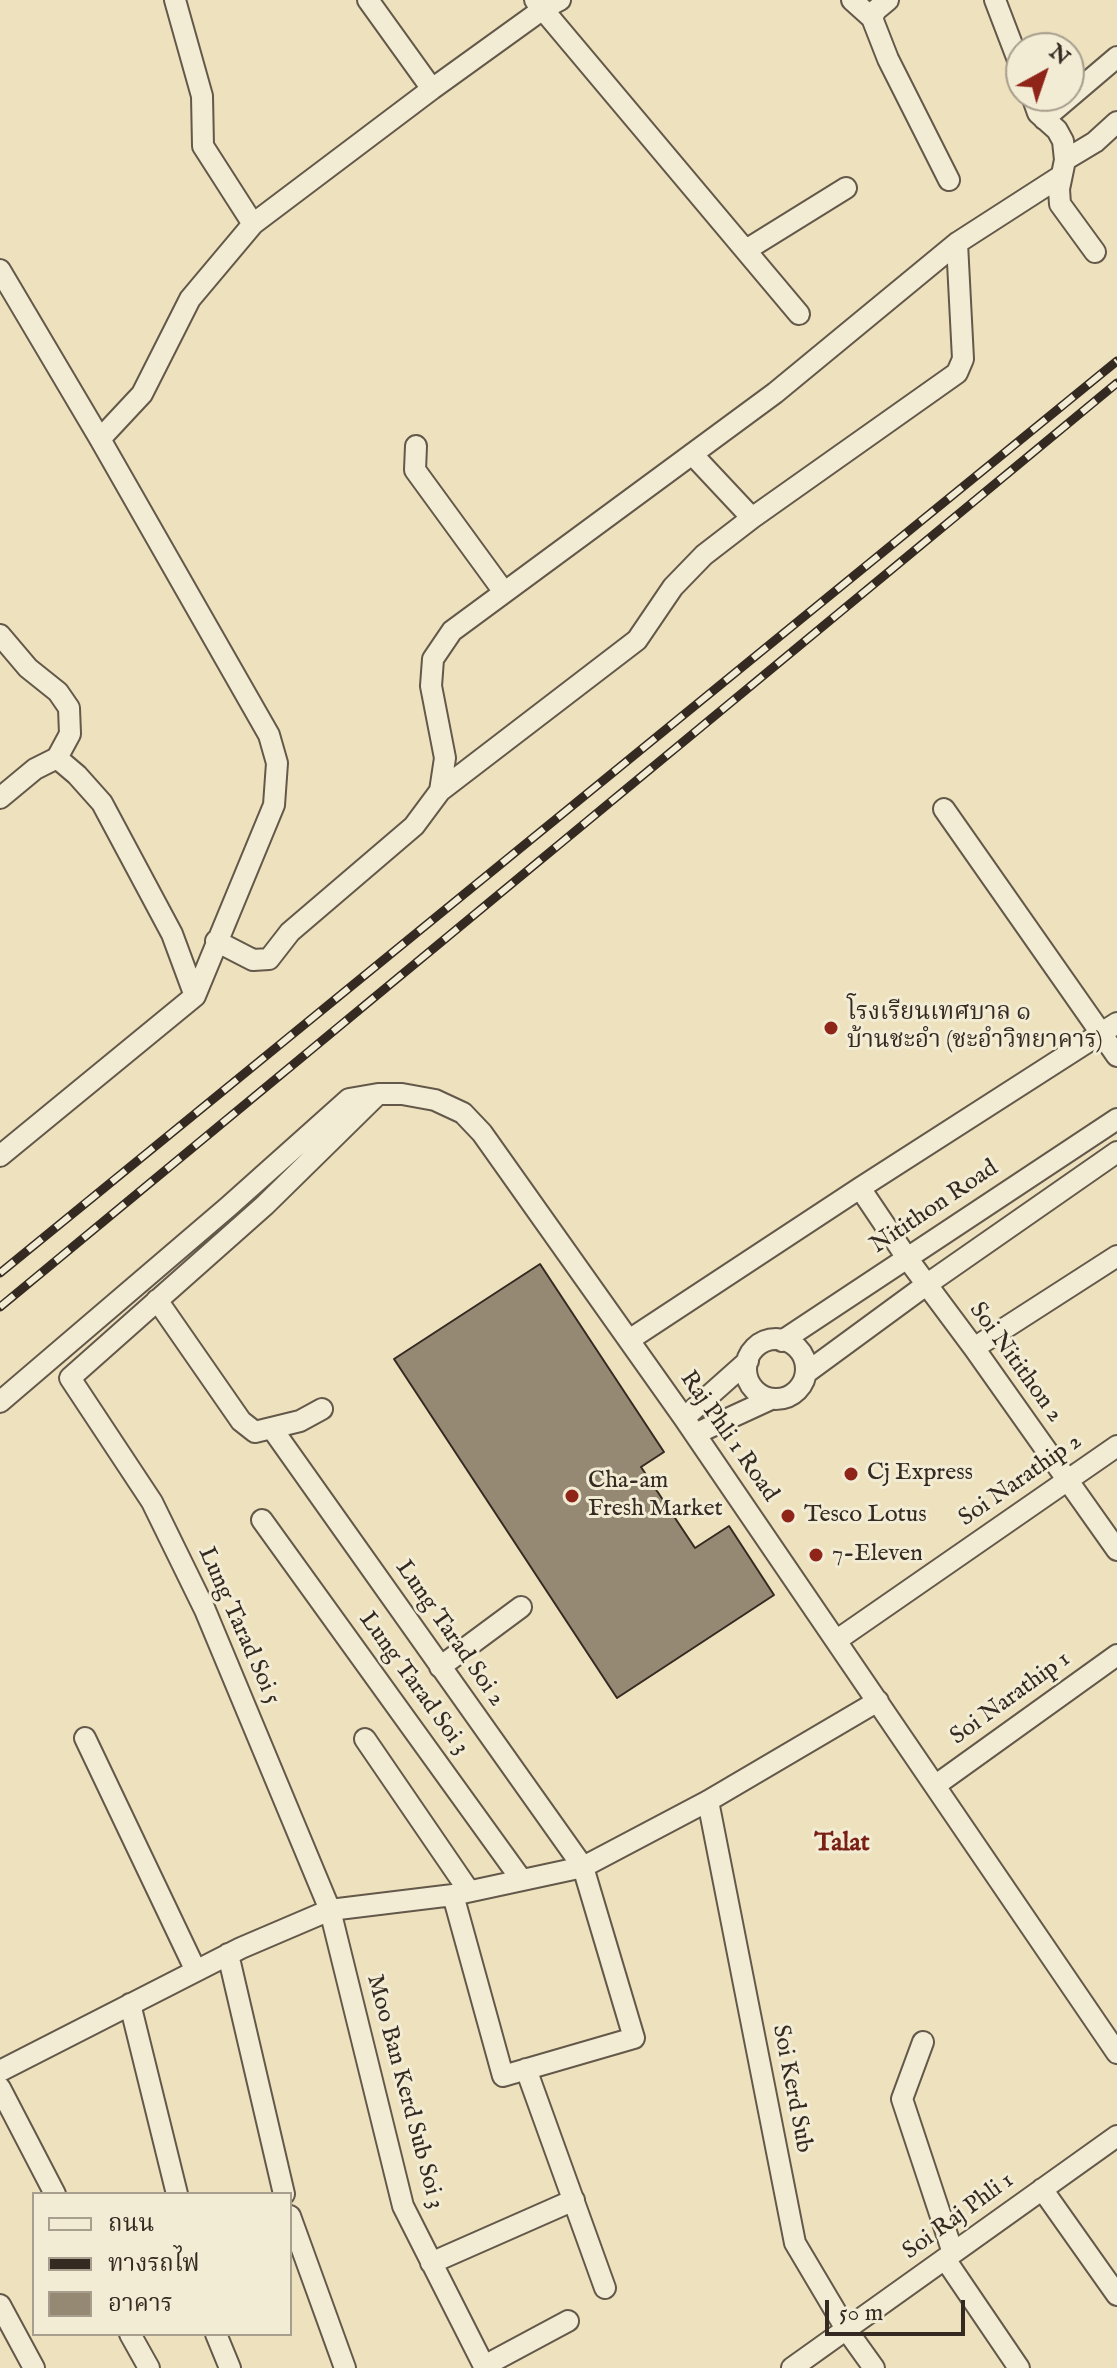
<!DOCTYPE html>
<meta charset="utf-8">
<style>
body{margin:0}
#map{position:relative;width:1117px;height:2368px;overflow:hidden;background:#ede1be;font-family:"IM FELL English","Noto Serif Thai",serif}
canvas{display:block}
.legend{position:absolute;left:32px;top:2192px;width:260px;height:144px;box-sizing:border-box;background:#f3ecd5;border:2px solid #a79e8d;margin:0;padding:10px 14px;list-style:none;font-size:24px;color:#352a22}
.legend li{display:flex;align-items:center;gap:16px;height:40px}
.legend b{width:40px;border:2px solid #a79e8d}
.north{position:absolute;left:1005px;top:32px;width:80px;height:80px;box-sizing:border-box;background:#f3ecd5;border:2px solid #a79e8d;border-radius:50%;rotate:40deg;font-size:22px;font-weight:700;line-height:32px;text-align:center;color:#352a22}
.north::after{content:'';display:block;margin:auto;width:28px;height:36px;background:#8f2418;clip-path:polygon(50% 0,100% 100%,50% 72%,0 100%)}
.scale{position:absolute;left:825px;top:2300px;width:140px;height:36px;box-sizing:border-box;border:4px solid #352a22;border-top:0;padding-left:10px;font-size:24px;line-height:28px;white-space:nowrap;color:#352a22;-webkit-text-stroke:6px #f3ecd5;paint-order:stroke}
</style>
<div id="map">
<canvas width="1117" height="2368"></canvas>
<ul class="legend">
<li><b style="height:10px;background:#f3ecd5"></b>ถนน</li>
<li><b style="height:10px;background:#352a22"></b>ทางรถไฟ</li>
<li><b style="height:22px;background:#958973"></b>อาคาร</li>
</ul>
<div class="north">N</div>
<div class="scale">50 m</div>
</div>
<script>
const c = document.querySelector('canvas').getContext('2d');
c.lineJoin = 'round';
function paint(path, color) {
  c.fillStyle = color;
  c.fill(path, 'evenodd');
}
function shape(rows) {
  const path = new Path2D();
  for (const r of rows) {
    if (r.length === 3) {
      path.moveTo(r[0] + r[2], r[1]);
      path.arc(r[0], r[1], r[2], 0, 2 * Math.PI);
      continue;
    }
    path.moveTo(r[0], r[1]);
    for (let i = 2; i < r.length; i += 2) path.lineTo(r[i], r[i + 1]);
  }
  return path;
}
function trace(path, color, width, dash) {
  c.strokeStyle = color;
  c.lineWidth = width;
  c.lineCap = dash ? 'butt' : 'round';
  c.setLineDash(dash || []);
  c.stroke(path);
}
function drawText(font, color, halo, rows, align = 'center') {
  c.font = font + ' "IM FELL English","Noto Serif Thai",serif';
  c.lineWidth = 6;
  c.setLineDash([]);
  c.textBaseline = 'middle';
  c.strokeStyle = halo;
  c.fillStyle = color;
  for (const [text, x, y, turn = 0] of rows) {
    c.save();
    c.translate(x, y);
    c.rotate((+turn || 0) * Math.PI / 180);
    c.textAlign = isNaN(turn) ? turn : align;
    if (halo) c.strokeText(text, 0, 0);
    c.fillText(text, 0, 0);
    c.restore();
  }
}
const building = shape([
 [540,1264,664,1452,641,1467,695,1548,729,1526,774,1595,617,1698,394,1359,540,1264]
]);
paint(building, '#958973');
trace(building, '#352a22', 2);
const street = shape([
 [368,0,432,89,543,9,560,0],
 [535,0,799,314],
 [852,0,872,18],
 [888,0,876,10,872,18,888,59,949,180],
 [995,0,1021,68],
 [1032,96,1038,113,1057,130,1063,141,1065,160,1059,189,1060,204,1095,252],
 [1044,119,1117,57],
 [1065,160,1095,142,1117,122],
 [253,224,432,89],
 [746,250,846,188],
 [0,270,100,439,269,735,277,763,274,805,195,996,0,1156],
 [100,439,142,394,190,299,253,224,203,146,202,96,175,0],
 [416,446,415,470,504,592],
 [752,518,957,373,963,359,957,243],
 [0,635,28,668,58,692,69,708,70,734,57,758],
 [440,791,637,640,673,587,704,555,752,518,692,454],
 [0,798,35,769,57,758,77,775,102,803,172,934,195,996],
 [944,809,1117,1056],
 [216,941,253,960,269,959,290,932,414,826,440,791,445,758,431,686,433,659,452,631,775,393,957,243,1061,176],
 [378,1094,265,1205,70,1378,152,1502,205,1610,330,1910,403,2206,485,2368],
 [860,1188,907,1258,974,1348,1117,1550],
 [157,1300,241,1421,255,1432,300,1421,322,1409],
 [776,1369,30],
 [629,1340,860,1188,1117,1023],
 [782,1341,1117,1119],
 [974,1348,1117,1256],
 [806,1373,926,1285,1117,1152],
 [0,1402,228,1207,349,1099,378,1094,402,1094,435,1100,463,1113,482,1133,684,1418,1117,2053],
 [684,1418,748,1361],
 [273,1430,583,1867,634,2038,503,2076,453,1895],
 [695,1434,771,1399],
 [262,1520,521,1879],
 [837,1640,1117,1446],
 [440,1667,521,1607],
 [85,1738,196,1971],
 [365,1739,469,1891],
 [936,1785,1117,1655],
 [708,1801,795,2243,846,2329,874,2368],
 [228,1954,284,2194],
 [130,2004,177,2194],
 [923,2042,902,2099,953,2253],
 [526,2069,605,2288],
 [0,2071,241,1948,330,1910,453,1895,583,1867,708,1801,878,1701],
 [0,2088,55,2194],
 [1042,2189,1117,2295],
 [290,2216,345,2368],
 [945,2259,1019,2368],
 [431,2263,574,2200],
 [0,2305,34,2368],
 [130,2334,149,2368],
 [216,2334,230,2368],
 [484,2366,568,2321],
 [792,2368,1117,2136]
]);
trace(street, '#635849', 24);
trace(street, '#f3ecd5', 20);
const rail = shape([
 [0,1273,1117,361],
 [0,1307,1117,383]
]);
trace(rail, '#352a22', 9);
trace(rail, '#f3ecd5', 6, [18]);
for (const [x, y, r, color] of [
 [831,1028,8,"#8f2418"],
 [851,1474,8,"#8f2418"],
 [572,1496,8,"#8f2418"],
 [788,1516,8,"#8f2418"],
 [816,1555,8,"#8f2418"]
]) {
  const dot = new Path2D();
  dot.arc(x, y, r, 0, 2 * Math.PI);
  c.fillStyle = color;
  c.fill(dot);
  trace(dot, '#f3ecd5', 3);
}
drawText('24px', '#352a22', '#f3ecd5', [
 ["โรงเรียนเทศบาล ๑",847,1014],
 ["บ้านชะอำ (ชะอำวิทยาคาร)",847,1042],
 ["Cj Express",867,1474],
 ["Cha-am",588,1482],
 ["Fresh Market",588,1510],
 ["Tesco Lotus",804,1516],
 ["7-Eleven",832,1555]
], 'left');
drawText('24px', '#352a22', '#f3ecd5', [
 ["Nitithon Road",935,1208,-34],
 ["Soi Nitithon 2",1015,1363,54],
 ["Raj Phli 1 Road",728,1437,55],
 ["Soi Narathip 2",1021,1481,-35],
 ["Lung Tarad Soi 5",238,1626,66],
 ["Lung Tarad Soi 2",449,1634,55],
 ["Lung Tarad Soi 3",413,1684,54],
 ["Soi Narathip 1",1011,1699,-36],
 ["Soi Kerd Sub",791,2089,79],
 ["Moo Ban Kerd Sub Soi 3",404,2092,75],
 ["Soi Raj Phli 1",959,2217,-36]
]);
drawText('bold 26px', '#7a1f14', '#f3ecd5', [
 ["Talat",842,1845]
]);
</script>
